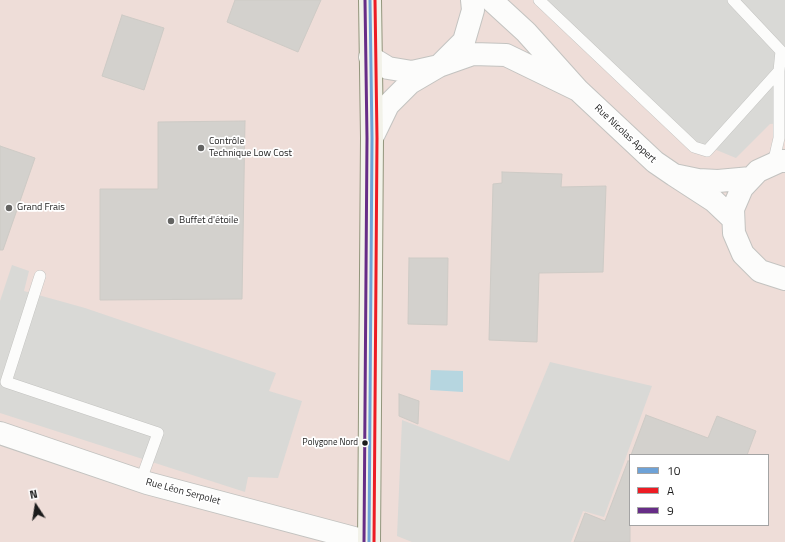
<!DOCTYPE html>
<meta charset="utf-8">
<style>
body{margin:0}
#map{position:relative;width:785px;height:542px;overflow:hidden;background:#ebeae4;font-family:"Titillium Web",sans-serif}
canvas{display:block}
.legend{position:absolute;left:629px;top:454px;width:140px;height:72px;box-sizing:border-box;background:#fff;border:1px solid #a4a4a4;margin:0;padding:5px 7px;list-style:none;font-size:12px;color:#1c1c1c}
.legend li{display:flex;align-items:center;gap:8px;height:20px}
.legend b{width:20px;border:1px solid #a4a4a4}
.north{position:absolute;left:16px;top:486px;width:40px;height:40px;-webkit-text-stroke:3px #fff;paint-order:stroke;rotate:348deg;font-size:11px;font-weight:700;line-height:16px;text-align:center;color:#1c1c1c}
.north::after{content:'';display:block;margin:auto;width:14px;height:18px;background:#1c1c1c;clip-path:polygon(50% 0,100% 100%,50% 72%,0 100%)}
</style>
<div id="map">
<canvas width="785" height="542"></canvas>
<ul class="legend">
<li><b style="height:5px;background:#6ea2d7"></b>10</li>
<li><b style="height:5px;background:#ed1c24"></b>A</li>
<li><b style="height:5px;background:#672d87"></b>9</li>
</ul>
<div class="north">N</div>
</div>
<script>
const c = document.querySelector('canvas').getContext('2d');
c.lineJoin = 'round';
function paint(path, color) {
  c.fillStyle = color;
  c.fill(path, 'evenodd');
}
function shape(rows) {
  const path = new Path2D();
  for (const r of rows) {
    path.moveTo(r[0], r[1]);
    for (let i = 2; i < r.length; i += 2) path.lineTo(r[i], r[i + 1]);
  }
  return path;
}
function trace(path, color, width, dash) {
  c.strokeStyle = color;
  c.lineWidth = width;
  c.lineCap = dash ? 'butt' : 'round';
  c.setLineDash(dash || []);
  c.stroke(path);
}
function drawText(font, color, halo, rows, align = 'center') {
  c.font = font + ' "Titillium Web",sans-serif';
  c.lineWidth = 3.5;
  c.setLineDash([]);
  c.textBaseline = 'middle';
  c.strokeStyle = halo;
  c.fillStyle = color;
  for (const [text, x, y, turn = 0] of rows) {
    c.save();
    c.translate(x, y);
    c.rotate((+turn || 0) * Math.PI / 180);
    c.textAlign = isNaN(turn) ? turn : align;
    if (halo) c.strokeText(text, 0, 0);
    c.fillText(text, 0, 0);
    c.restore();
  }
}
paint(shape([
 [0,0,785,0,785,542,0,542],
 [630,455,768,455,768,525,630,525]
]), '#eeddd8');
paint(shape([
 [543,0,785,0,785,123,770,124,736,158,697,142],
 [12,265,29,271,24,291,85,308,276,373,269,391,302,401,278,478,248,477,245,492,0,413,0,301],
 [550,362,652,386,604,517,583,511,571,542,412,542,397,536,402,420,509,461]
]), '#d9d9d6');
paint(shape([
 [431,370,463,371,463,392,430,390]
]), '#b6d6e0');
const building = shape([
 [235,0,321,0,298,52,227,22,235,0],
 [122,15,164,28,144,90,102,76,122,15],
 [245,121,242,299,100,300,100,189,158,189,158,122,245,121],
 [0,146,35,158,3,250,0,250,0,146],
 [502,172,562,174,561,187,606,186,603,272,539,273,537,342,489,340,493,184,502,183,502,172],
 [409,258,448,258,447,325,408,324,409,258],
 [399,394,419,401,418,424,399,416,399,394],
 [646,415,708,438,717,416,756,431,747,455,631,455,646,415],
 [628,461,630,461,630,542,574,542,585,513,605,521,628,461]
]);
paint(building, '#d3d1cd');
trace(building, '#cecbc6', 1);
const lane = shape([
 [539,0,694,147,707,151,779,71],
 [733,0,781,51],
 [773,164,779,138,779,71,781,51,785,61],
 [40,276,6,382,158,433,141,480]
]);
const street = shape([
 [370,57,388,68,412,72,439,66,464,41,473,10,472,0],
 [578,90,655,162,674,175],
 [372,138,388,105,410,83,439,66,473,54,506,55,578,90,526,32,491,0],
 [785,161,780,161,758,171,742,188,733,209,734,233,743,254,760,271,785,279],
 [733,219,714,201,674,175,698,180,718,181,751,178],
 [0,433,147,483,369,542]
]);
const secondary = shape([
 [369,542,372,138,370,0]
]);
trace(lane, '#c3c3c0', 12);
trace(street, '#c3c3c0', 24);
trace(secondary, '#92957c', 24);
trace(lane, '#fcfcfb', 11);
trace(street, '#fcfcfb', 22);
trace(secondary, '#f2f2e9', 22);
trace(shape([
 [369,542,372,138,370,0]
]), '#6ea2d7', 3);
trace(shape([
 [374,542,377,138,375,0]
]), '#ed1c24', 3);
trace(shape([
 [364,542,367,138,365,0]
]), '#672d87', 3);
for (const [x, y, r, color] of [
 [201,148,4,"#646462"],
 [9,208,4,"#646462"],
 [171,221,4,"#646462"],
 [365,443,3.5,"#1c1c1c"]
]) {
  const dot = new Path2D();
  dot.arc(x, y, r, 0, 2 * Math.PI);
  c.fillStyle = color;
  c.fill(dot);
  trace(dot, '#fff', 1.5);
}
drawText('9px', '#1c1c1c', '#fff', [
 ["Polygone Nord",358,443]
], 'right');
drawText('10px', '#1c1c1c', '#fff', [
 ["Rue Nicolas Appert",625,134,43],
 ["Rue Léon Serpolet",183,492,15]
]);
drawText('10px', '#1c1c1c', '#fff', [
 ["Contrôle",209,142],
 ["Technique Low Cost",209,154],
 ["Grand Frais",17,208],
 ["Buffet d'étoile",179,221]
], 'left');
</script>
